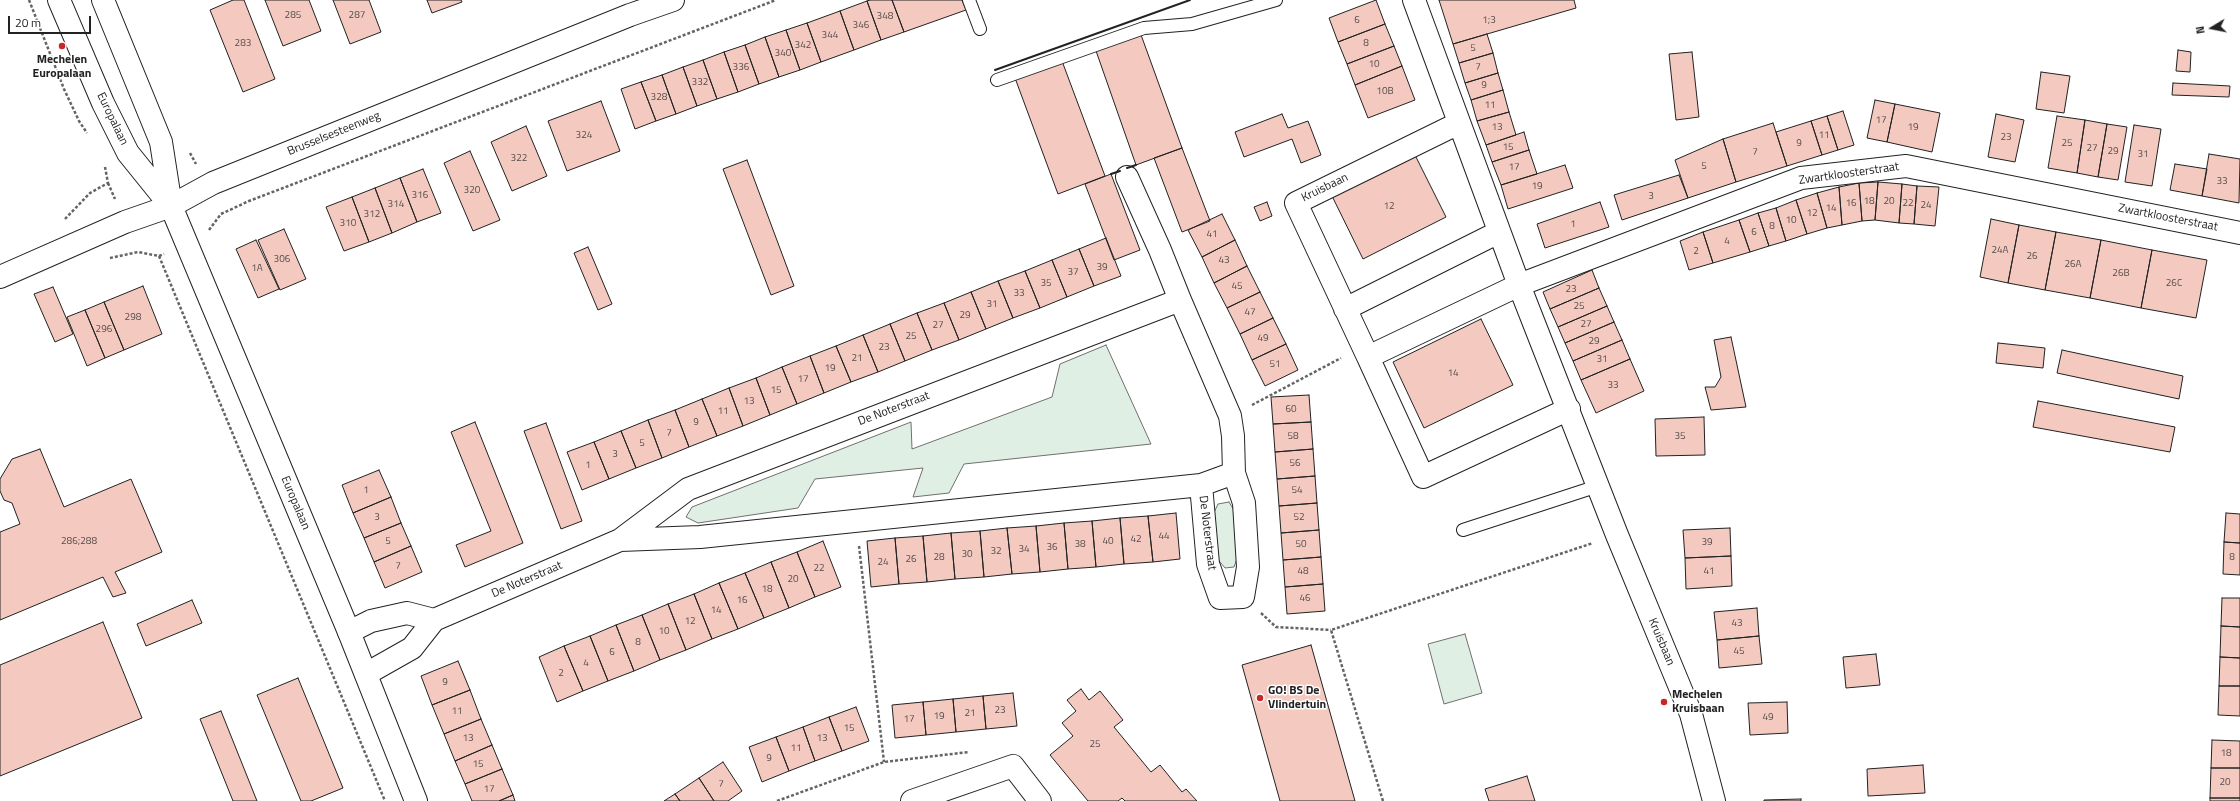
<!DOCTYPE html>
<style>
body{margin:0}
#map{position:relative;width:2240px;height:801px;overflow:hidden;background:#fff;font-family:"Titillium Web",sans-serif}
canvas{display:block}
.north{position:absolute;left:2192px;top:8px;width:40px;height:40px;-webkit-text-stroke:3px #fff;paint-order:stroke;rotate:260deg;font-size:11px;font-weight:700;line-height:16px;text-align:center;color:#222}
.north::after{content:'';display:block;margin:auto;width:14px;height:18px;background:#222;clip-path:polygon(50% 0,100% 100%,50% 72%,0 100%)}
.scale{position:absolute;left:8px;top:16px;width:83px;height:18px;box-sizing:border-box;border:2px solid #222;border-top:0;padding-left:5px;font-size:12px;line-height:14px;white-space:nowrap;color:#222;-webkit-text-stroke:3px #fff;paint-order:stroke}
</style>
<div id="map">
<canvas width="2240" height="801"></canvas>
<div class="north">N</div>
<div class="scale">20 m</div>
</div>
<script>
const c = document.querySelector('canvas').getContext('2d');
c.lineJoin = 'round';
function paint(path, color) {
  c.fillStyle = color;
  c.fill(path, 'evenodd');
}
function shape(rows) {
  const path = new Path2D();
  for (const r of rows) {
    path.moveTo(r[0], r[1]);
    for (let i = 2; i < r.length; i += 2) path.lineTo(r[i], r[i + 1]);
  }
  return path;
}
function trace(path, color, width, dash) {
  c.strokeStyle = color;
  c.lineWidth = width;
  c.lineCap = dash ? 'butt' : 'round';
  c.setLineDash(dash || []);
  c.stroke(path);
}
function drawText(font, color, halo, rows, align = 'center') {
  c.font = font + ' "Titillium Web",sans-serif';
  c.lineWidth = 3;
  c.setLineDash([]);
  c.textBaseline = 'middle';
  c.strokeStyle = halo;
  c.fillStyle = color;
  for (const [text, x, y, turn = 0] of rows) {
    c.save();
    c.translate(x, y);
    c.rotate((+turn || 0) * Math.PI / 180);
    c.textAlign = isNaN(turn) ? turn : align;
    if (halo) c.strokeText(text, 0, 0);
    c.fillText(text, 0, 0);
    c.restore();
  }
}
const green = shape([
 [1106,345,1151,444,964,464,949,493,913,497,923,468,815,479,798,508,698,523,686,517,692,507,911,422,912,449,1052,397,1060,364,1106,345],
 [1229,502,1237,515,1239,553,1234,567,1225,568,1215,556,1212,517,1218,504,1229,502],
 [1465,634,1482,693,1444,704,1428,644,1465,634]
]);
paint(green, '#e0efe3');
trace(green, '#6f6f6f', 1);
const building = shape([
 [233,0,244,0,275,79,243,92,210,10,233,0],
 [265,0,309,0,321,31,283,46,265,0],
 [333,0,369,0,381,32,350,44,333,0],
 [427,0,461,0,462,2,432,13,427,0],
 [870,0,892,0,904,32,881,40,867,1,870,0],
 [892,0,962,0,966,10,904,32,892,0],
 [1376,0,1385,24,1338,42,1329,18,1376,0],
 [1439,0,1574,0,1576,8,1453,44,1439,0],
 [867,1,881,40,854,50,840,11,867,1],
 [840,11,854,50,821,62,807,23,840,11],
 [807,23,821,62,800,70,786,30,807,23],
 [1385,24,1394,46,1347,64,1338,42,1385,24],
 [786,30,800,70,779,77,765,37,786,30],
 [1140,32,1182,148,1136,165,1095,48,1140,32],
 [1487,34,1493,53,1459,63,1453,44,1487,34],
 [765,37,779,77,759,84,745,45,765,37],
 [745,45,759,84,738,92,724,52,745,45],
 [1394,46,1402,66,1355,85,1347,64,1394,46],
 [2178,50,2191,52,2190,72,2176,71,2178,50],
 [724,52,738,92,717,99,703,60,724,52],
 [1692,52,1699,117,1676,120,1669,54,1692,52],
 [1493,53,1498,73,1465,83,1459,63,1493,53],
 [703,60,717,99,697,106,683,67,703,60],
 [1062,61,1105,176,1058,194,1015,78,1062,61],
 [1402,66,1415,100,1368,118,1355,85,1402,66],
 [683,67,697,106,676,114,662,75,683,67],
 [2041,72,2070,76,2064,113,2036,109,2041,72],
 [1498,73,1503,90,1471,100,1465,83,1498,73],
 [662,75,676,114,656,121,641,82,662,75],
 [641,82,656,121,635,129,621,89,641,82],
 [2173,83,2230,86,2229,97,2172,95,2173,83],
 [1503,90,1509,112,1477,121,1471,100,1503,90],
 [1875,100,1895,104,1887,142,1867,138,1875,100],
 [601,101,620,151,567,171,548,121,601,101],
 [1895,104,1940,113,1932,152,1887,142,1895,104],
 [1843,111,1854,145,1838,150,1827,116,1843,111],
 [1509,112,1516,135,1486,145,1477,121,1509,112],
 [1282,114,1288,128,1308,121,1321,155,1301,163,1292,139,1244,157,1235,132,1282,114],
 [1996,114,2024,120,2015,162,1988,157,1996,114],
 [1827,116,1838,150,1822,155,1811,121,1827,116],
 [2057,116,2085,120,2077,173,2048,168,2057,116],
 [2085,120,2107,124,2098,177,2077,173,2085,120],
 [1811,121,1822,155,1787,166,1776,132,1811,121],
 [1773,123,1787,166,1736,182,1723,139,1773,123],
 [2107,124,2127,127,2118,180,2098,177,2107,124],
 [2134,125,2161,129,2152,186,2125,182,2134,125],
 [526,126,547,176,512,191,491,142,526,126],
 [1524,132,1529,150,1492,162,1486,145,1524,132],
 [1723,139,1736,182,1688,198,1675,160,1723,139],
 [1182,148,1210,221,1182,232,1154,158,1182,148],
 [1529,150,1537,174,1501,185,1492,162,1529,150],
 [470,151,500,220,473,231,444,163,470,151],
 [2209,154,2240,159,2239,203,2202,196,2209,154],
 [1415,155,1446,217,1363,259,1332,196,1415,155],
 [747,160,794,286,771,295,723,169,747,160],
 [2175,164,2207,169,2202,196,2170,190,2175,164],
 [1565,165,1573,188,1508,209,1501,185,1565,165],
 [423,169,441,213,417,222,400,178,423,169],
 [1111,174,1140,250,1114,260,1085,184,1111,174],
 [1679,175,1688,198,1622,220,1614,195,1679,175],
 [400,178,417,222,392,233,375,188,400,178],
 [1878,182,1875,220,1862,221,1859,183,1878,182],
 [1878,182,1902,184,1899,223,1875,220,1878,182],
 [1859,183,1862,221,1842,225,1839,187,1859,183],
 [1902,184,1917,186,1914,224,1899,223,1902,184],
 [1917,186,1939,187,1935,226,1914,224,1917,186],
 [1839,187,1842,225,1827,228,1817,193,1839,187],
 [375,188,392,233,369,242,352,197,375,188],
 [1817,193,1827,228,1807,234,1796,200,1817,193],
 [352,197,369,242,344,251,326,207,352,197],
 [1796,200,1807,234,1786,241,1776,208,1796,200],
 [1267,202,1272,216,1260,221,1254,207,1267,202],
 [1600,202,1609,227,1545,248,1537,224,1600,202],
 [1776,208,1786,241,1769,246,1758,213,1776,208],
 [1758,213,1769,246,1750,252,1739,220,1758,213],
 [1222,214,1235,240,1202,257,1188,230,1222,214],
 [1991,219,2019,225,2008,283,1980,277,1991,219],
 [1739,220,1750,252,1713,263,1703,232,1739,220],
 [2019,225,2056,232,2045,290,2008,283,2019,225],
 [284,229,306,279,280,290,258,240,284,229],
 [1703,232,1713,263,1689,270,1680,241,1703,232],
 [2056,232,2101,240,2090,298,2045,290,2056,232],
 [1106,238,1121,276,1094,286,1079,249,1106,238],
 [256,240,279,289,258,298,236,249,256,240],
 [1235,240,1247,266,1214,283,1202,257,1235,240],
 [2101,240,2152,250,2141,308,2090,298,2101,240],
 [588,247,612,304,598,310,574,253,588,247],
 [1079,249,1094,286,1067,297,1052,260,1079,249],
 [2152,250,2207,260,2196,318,2141,308,2152,250],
 [1052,260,1067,297,1040,308,1025,271,1052,260],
 [1247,266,1260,292,1227,308,1214,283,1247,266],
 [1592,270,1599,288,1550,309,1543,292,1592,270],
 [1025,271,1040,308,1013,318,998,281,1025,271],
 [998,281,1013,318,986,329,971,292,998,281],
 [143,286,162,334,124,350,104,302,143,286],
 [53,287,73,334,55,342,34,294,53,287],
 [1599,288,1607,306,1558,327,1550,309,1599,288],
 [971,292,986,329,959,340,944,303,971,292],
 [1260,292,1273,318,1240,334,1227,308,1260,292],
 [104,302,124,350,105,358,85,310,104,302],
 [944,303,959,340,932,350,917,313,944,303],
 [1607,306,1614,322,1565,343,1558,327,1607,306],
 [85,310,105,358,87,366,67,317,85,310],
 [917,313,932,350,905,361,890,324,917,313],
 [1273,318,1286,344,1252,360,1240,334,1273,318],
 [1481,319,1513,385,1424,428,1393,362,1481,319],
 [1614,322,1622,340,1573,361,1565,343,1614,322],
 [890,324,905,361,878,372,863,335,890,324],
 [863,335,878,372,851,382,836,346,863,335],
 [1731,337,1746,407,1711,410,1705,387,1715,387,1721,377,1714,340,1731,337],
 [1622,340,1630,359,1581,380,1573,361,1622,340],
 [1998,343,2045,348,2043,368,1996,363,1998,343],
 [1286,344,1298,370,1265,386,1252,360,1286,344],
 [836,346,851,382,824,393,810,356,836,346],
 [2062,350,2183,376,2179,399,2057,373,2062,350],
 [810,356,824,393,797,404,782,367,810,356],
 [1630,359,1644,391,1596,413,1581,380,1630,359],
 [782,367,797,404,770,415,756,378,782,367],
 [756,378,770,415,743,426,729,388,756,378],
 [729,388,743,426,717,436,702,399,729,388],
 [1309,395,1311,422,1273,424,1271,397,1309,395],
 [702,399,717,436,689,447,675,410,702,399],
 [2038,401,2175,427,2170,452,2033,427,2038,401],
 [675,410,689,447,662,458,648,420,675,410],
 [1704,417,1705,455,1656,456,1655,419,1704,417],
 [648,420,662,458,636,468,621,431,648,420],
 [475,422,523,543,465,567,456,545,491,531,451,432,475,422],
 [1311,422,1313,449,1275,452,1273,424,1311,422],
 [546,423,582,521,561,529,524,431,546,423],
 [621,431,636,468,609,479,594,442,621,431],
 [594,442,609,479,582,490,567,452,594,442],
 [40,449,64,507,131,479,162,552,115,572,126,593,113,597,103,577,0,620,0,532,20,524,12,503,4,500,0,491,0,479,12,459,40,449],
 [1313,449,1315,476,1277,479,1275,452,1313,449],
 [379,470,391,497,353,513,342,485,379,470],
 [1315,476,1317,503,1279,506,1277,479,1315,476],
 [391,497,401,523,364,538,353,513,391,497],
 [1317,503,1319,530,1281,533,1279,506,1317,503],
 [1176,513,1180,559,1153,562,1148,516,1176,513],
 [2226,513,2240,514,2240,543,2224,542,2226,513],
 [1148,516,1153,562,1124,564,1120,518,1148,516],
 [1120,518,1124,564,1096,567,1092,521,1120,518],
 [1092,521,1096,567,1068,569,1064,523,1092,521],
 [401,523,411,546,374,562,364,538,401,523],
 [1064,523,1068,569,1040,572,1036,526,1064,523],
 [1036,526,1040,572,1012,574,1007,528,1036,526],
 [1007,528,1012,574,984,577,980,531,1007,528],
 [1730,528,1731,556,1685,558,1683,530,1730,528],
 [1319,530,1321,557,1283,560,1281,533,1319,530],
 [980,531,984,577,955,579,951,533,980,531],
 [951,533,955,579,927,582,923,536,951,533],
 [923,536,927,582,899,584,895,538,923,536],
 [895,538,899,584,871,587,867,541,895,538],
 [823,541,841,587,815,597,797,552,823,541],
 [2224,542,2240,543,2240,575,2223,574,2224,542],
 [411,546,422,572,385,588,374,562,411,546],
 [797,552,815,597,789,608,771,562,797,552],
 [1731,556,1732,586,1686,589,1685,558,1731,556],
 [1321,557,1323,584,1285,587,1283,560,1321,557],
 [771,562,789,608,764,618,745,573,771,562],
 [745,573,764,618,738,629,719,583,745,573],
 [719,583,738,629,712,639,694,594,719,583],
 [1323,584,1325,611,1287,614,1285,587,1323,584],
 [694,594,712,639,686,650,668,604,694,594],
 [2222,598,2240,598,2240,627,2221,626,2222,598],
 [192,600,202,623,146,646,137,624,192,600],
 [668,604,686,650,660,660,642,615,668,604],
 [1757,608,1759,636,1717,640,1714,612,1757,608],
 [642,615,660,660,634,671,616,625,642,615],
 [103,622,142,718,0,776,0,665,103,622],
 [616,625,634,671,608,681,590,636,616,625],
 [2221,626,2240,627,2240,658,2220,657,2221,626],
 [590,636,608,681,583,691,564,646,590,636],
 [1759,636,1762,664,1719,668,1717,640,1759,636],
 [1311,645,1355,801,1280,801,1242,665,1311,645],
 [564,646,583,691,557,702,539,657,564,646],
 [1876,654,1880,685,1846,688,1843,657,1876,654],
 [2220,657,2240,658,2240,686,2219,686,2220,657],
 [458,661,470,690,432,705,421,676,458,661],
 [298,678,343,788,311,801,301,801,257,695,298,678],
 [2219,686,2240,686,2240,716,2218,715,2219,686],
 [1081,689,1089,700,1100,691,1123,720,1114,727,1151,772,1160,765,1182,792,1186,789,1197,801,1125,801,1122,798,1118,801,1088,801,1050,755,1073,736,1062,723,1076,711,1067,700,1081,689],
 [470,690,481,719,444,734,432,705,470,690],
 [1013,693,1017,726,986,729,983,696,1013,693],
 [983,696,986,729,956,732,953,699,983,696],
 [953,699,956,732,926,735,923,702,953,699],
 [923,702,926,735,895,738,892,705,923,702],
 [1787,702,1788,733,1750,735,1748,703,1787,702],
 [856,707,869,741,842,751,829,717,856,707],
 [221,711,257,801,233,801,200,719,221,711],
 [829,717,842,751,815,761,803,727,829,717],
 [481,719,492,745,455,761,444,734,481,719],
 [803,727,815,761,789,771,776,737,803,727],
 [776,737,789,771,762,782,749,747,776,737],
 [2212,740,2240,741,2240,768,2211,768,2212,740],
 [492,745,502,769,465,784,455,761,492,745],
 [723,762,742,791,728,801,714,801,699,778,723,762],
 [1923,765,1925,793,1868,796,1867,769,1923,765],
 [2211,768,2240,768,2240,798,2210,798,2211,768],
 [502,769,513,795,499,801,472,801,465,784,502,769],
 [1527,776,1535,801,1489,801,1485,789,1527,776],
 [699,778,714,801,680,801,675,794,699,778],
 [675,794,680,801,664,801,675,794],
 [513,795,515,801,499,801,513,795],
 [2210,798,2240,798,2240,801,2210,801,2210,798],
 [1801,799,1801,801,1764,801,1764,800,1801,799]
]);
paint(building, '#f3c9c0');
trace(building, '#222', 1);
const lane = shape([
 [969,0,980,29],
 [997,80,1144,28,1192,24,1276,0],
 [1463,530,1598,486]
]);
const street = shape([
 [1414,0,1519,285,1617,535,1691,714,1714,801],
 [1127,177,1160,250,1180,300],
 [171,206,213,183,630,15,673,0],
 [1345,309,1499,232],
 [1368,357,1296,203,1459,123],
 [1569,409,1423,477,1368,357,1519,285,1801,178,1906,166,2240,233],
 [1201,485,1208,564,1220,598,1243,597,1248,567,1244,503,1234,473],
 [349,632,371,621,407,613,434,620],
 [366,674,412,648,434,620,620,540,688,489,1180,300,1230,416,1233,436,1234,473,1201,485,700,537,620,540],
 [912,801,1013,766,1040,801]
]);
const secondary = shape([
 [59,0,103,103,128,153,170,205],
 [103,0,161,142,171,206,349,632,416,801],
 [0,277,125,222,171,206]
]);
trace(lane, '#222', 14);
trace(street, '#222', 24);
trace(secondary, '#222', 24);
trace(shape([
 [29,0,64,89,79,121,87,133],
 [190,153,196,164],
 [108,183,115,199],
 [65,219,90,193,108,183,105,167],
 [209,230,221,214,249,201,776,0],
 [159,256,385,801],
 [110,258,138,252,159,256,164,254],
 [1252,405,1341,358],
 [859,546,884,762],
 [1261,613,1276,627,1331,630],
 [777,801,884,762,969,752],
 [1383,801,1331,630,1593,543]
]), '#646464', 2.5, [3, 2]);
trace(lane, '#fff', 12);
trace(street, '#fff', 22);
trace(secondary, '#fff', 22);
trace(shape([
 [995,70,1190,0],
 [1127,168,1136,165],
 [1111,174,1120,171]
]), '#222', 2);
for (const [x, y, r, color] of [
 [62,46,4,"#c62828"],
 [1260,698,4,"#c62828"],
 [1664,702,4,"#c62828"]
]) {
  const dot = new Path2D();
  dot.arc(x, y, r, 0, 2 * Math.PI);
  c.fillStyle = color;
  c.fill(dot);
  trace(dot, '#fff', 1.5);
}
drawText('10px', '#564c4a', null, [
 ["285",293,16],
 ["287",357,16],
 ["348",885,17],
 ["6",1357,21],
 ["1;3",1489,21],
 ["346",861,26],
 ["344",830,36],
 ["283",243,44],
 ["8",1366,44],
 ["342",803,46],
 ["5",1473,49],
 ["340",783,54],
 ["10",1374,65],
 ["336",741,68],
 ["7",1478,68],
 ["332",700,83],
 ["9",1484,86],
 ["10B",1385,92],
 ["328",659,98],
 ["11",1490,106],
 ["17",1881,121],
 ["13",1497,128],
 ["19",1913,128],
 ["324",584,136],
 ["11",1824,136],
 ["23",2006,138],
 ["9",1799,144],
 ["25",2067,144],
 ["15",1508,148],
 ["27",2092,149],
 ["29",2113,152],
 ["7",1755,153],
 ["31",2143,155],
 ["322",519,159],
 ["5",1704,167],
 ["17",1514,168],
 ["33",2222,182],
 ["19",1537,187],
 ["320",472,191],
 ["316",420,196],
 ["3",1651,197],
 ["18",1869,202],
 ["20",1889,202],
 ["16",1851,204],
 ["22",1908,204],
 ["314",396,205],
 ["24",1926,206],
 ["12",1389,207],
 ["14",1831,209],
 ["12",1812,214],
 ["312",372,215],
 ["10",1791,221],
 ["310",348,224],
 ["1",1573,225],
 ["8",1772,227],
 ["6",1754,233],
 ["41",1212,235],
 ["4",1727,242],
 ["24A",2000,251],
 ["2",1696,252],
 ["26",2032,257],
 ["306",282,260],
 ["43",1224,261],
 ["26A",2073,265],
 ["39",1102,268],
 ["1A",257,269],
 ["37",1073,273],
 ["26B",2121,274],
 ["35",1046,284],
 ["26C",2174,284],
 ["45",1237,287],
 ["23",1571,290],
 ["33",1019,294],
 ["31",992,305],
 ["25",1579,307],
 ["47",1250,313],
 ["29",965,316],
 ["298",133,318],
 ["27",1586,325],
 ["27",938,326],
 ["296",104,330],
 ["25",911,337],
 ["49",1263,339],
 ["29",1594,342],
 ["23",884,348],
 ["21",857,359],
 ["31",1602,360],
 ["51",1275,365],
 ["19",830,369],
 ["14",1453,374],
 ["17",803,380],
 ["33",1613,386],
 ["15",776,391],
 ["13",749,402],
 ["60",1291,410],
 ["11",723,412],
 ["9",696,423],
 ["7",669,434],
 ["58",1293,437],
 ["35",1680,437],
 ["5",642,444],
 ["3",615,455],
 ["56",1295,464],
 ["1",588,466],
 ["1",366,491],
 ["54",1297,491],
 ["3",377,518],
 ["52",1299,518],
 ["44",1164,537],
 ["42",1136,540],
 ["286;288",79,542],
 ["5",388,542],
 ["40",1108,542],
 ["39",1707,543],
 ["38",1080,545],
 ["50",1301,545],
 ["36",1052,548],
 ["34",1024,550],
 ["32",996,552],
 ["30",967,555],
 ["28",939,558],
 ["8",2232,558],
 ["26",911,560],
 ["24",883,563],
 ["7",398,567],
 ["22",819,569],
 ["48",1303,572],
 ["41",1709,572],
 ["20",793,580],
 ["18",767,590],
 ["46",1305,599],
 ["16",742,601],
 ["14",716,611],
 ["12",690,622],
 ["43",1737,624],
 ["10",664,632],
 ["8",638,643],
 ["45",1739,652],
 ["6",612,653],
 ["4",586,664],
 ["2",561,674],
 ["9",445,683],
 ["23",1000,711],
 ["11",457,712],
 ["21",970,714],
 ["19",939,717],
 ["49",1768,718],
 ["17",909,720],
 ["15",849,729],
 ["13",468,739],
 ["13",822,739],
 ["25",1095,745],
 ["11",796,749],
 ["18",2226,754],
 ["9",769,759],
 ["15",478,765],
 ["20",2225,783],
 ["7",721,785],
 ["17",489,790]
]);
drawText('bold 12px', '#222', '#fff', [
 ["Mechelen",62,60,"center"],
 ["Europalaan",62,74,"center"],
 ["GO! BS De",1268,691],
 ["Vlindertuin",1268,705],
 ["Mechelen",1672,695],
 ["Kruisbaan",1672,709]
], 'left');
drawText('12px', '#222', '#fff', [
 ["Europalaan",112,119,64],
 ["Brusselsesteenweg",334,134,-22],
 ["Zwartkloosterstraat",1849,174,-8],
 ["Kruisbaan",1325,188,-26],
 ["Zwartkloosterstraat",2168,218,11],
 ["De Noterstraat",894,409,-21],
 ["Europalaan",295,503,67],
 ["De Noterstraat",1207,533,83],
 ["De Noterstraat",527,580,-23],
 ["Kruisbaan",1661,642,67]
]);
</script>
